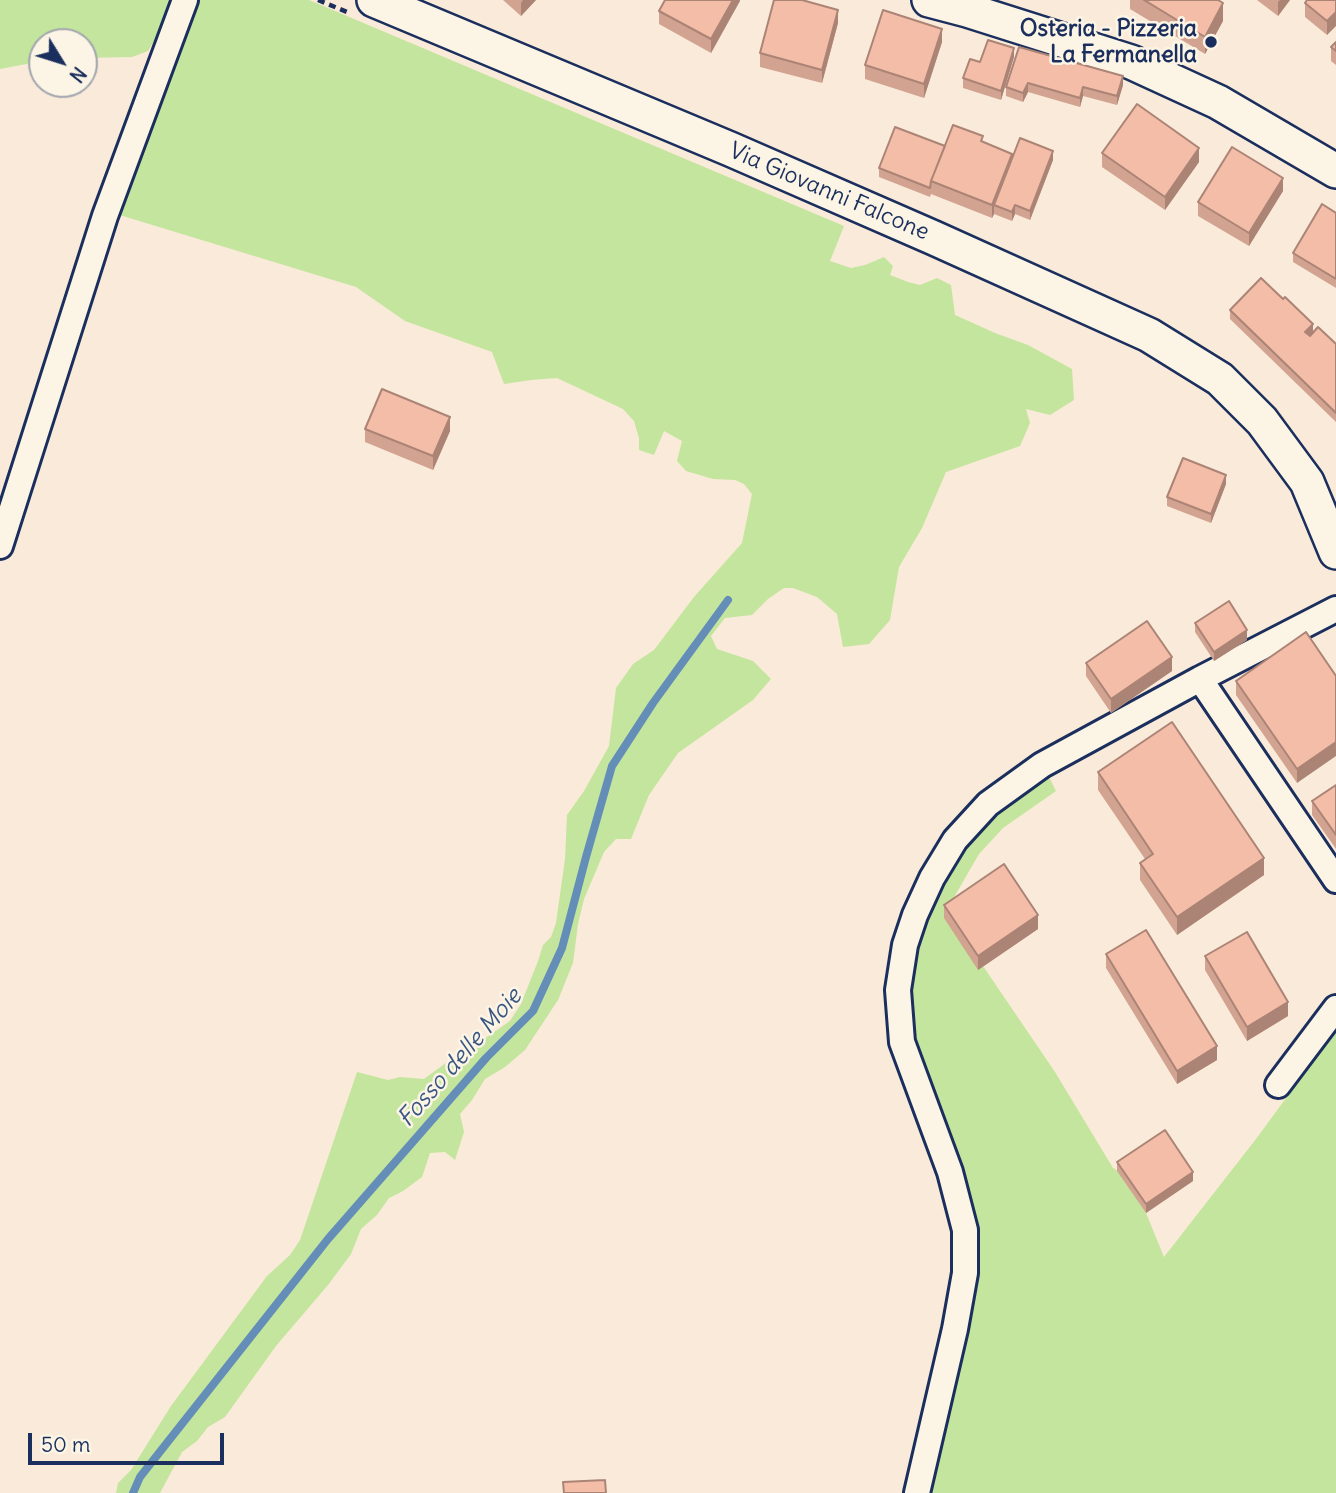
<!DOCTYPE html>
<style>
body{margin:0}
#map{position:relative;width:1336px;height:1493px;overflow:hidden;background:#faead9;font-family:Delius,sans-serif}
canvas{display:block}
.north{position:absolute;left:28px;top:28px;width:70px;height:70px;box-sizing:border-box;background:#fcf5e5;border:2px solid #a2a6af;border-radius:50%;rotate:128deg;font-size:19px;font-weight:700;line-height:28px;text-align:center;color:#1b2f5e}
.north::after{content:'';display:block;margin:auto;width:24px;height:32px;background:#1b2f5e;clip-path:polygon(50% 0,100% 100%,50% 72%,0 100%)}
.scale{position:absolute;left:28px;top:1433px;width:196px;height:32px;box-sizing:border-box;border:4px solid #1b2f5e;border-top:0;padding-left:9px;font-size:21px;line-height:24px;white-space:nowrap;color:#1b2f5e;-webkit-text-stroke:5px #fcf5e5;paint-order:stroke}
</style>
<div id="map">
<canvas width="1336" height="1493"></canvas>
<div class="north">N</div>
<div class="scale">50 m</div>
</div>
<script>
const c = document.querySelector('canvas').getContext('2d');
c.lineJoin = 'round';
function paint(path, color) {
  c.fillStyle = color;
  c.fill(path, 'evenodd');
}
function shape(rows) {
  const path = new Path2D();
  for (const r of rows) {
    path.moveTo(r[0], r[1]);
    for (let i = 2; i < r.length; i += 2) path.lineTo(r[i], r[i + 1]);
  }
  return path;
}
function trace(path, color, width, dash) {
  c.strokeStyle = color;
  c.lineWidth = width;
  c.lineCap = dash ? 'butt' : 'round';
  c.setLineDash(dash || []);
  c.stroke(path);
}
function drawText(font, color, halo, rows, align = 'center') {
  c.font = font + ' Delius,sans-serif';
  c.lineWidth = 5;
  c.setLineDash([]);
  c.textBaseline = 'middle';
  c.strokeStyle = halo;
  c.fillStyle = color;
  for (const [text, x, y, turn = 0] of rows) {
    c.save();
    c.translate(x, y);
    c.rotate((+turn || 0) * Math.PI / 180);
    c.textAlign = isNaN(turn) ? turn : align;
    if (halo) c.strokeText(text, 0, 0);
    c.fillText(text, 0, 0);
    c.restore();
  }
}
paint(shape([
 [0,0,172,0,157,36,148,51,132,57,84,58,84,42,42,42,42,61,0,69],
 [193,0,309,0,844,226,830,261,851,268,865,265,884,257,893,266,890,275,908,282,920,285,937,278,951,285,955,315,995,333,1028,345,1072,369,1074,400,1050,415,1026,409,1030,423,1020,446,946,472,922,528,899,567,890,620,869,644,843,647,837,614,817,597,793,588,784,588,768,599,752,615,725,618,711,636,717,649,753,661,771,679,753,700,678,753,649,795,631,839,616,839,604,852,584,899,578,924,573,963,558,1000,525,1050,505,1067,485,1079,472,1100,460,1114,464,1132,455,1160,445,1152,430,1153,422,1177,403,1191,389,1198,377,1215,361,1229,351,1254,328,1285,276,1346,225,1417,208,1427,197,1441,182,1452,160,1493,116,1493,118,1483,131,1470,171,1406,267,1276,290,1255,300,1240,357,1072,388,1080,400,1077,424,1079,469,1046,487,1037,510,1021,521,1004,538,961,543,945,551,937,556,923,565,859,567,815,584,791,609,746,616,688,633,664,654,650,694,597,742,543,752,494,744,484,735,480,713,479,686,471,677,461,682,441,664,431,654,455,639,450,639,438,634,421,623,409,557,378,531,380,504,384,492,352,405,321,356,287,113,213],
 [1045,769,1056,791,1003,828,979,854,953,899,979,969,983,966,1055,1072,1113,1168,1118,1171,1146,1213,1164,1257,1256,1139,1336,1030,1336,1493,928,1493,969,1325,971,1273,905,1041,911,946,959,842]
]), '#c4e59d');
trace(shape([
 [133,1493,140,1477,328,1239,486,1058,533,1011,562,948,586,857,612,766,653,703,728,600]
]), '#648eb7', 8);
const minor = shape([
 [0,546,105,216,185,0],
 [1200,679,1336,880],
 [1278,1085,1336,1008],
 [917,1493,955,1329,965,1273,965,1230,950,1172,902,1042,898,990,905,945,915,915,932,878,955,840,988,804,1042,765,1200,679,1336,609]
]);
const secondary = shape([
 [374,0,730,149,934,238,1149,335,1220,379,1262,421,1307,482,1336,552],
 [929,0,967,10,1131,62,1218,102,1336,171]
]);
trace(minor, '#1b2f5e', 30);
trace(secondary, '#1b2f5e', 38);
trace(shape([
 [318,0,347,12]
]), '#1b2f5e', 4.5, [7, 5]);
trace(minor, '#fcf5e5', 24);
trace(secondary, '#fcf5e5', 33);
paint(shape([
 [503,0,536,0,521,16],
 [740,0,711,53,659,24,659,11],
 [1130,0,1218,0,1223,21,1205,54,1130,9],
 [1257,0,1290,0,1278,16],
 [1336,0,1327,35,1305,17,1305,3],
 [838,23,822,83,760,67,760,53],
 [942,42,924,98,865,79,865,65],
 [1336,42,1336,65,1331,61,1331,47],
 [1019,47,1123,85,1117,105,1083,96,1080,107,1028,92,1023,102,1006,96,1006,87],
 [1014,57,1001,100,963,88,963,78,980,62],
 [983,142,1012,158,1053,160,1030,220,1015,214,1012,221,994,214,992,218,931,194,930,197,879,177,879,168,945,146],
 [1102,153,1199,162,1165,210,1102,167],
 [1283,191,1249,246,1198,216,1198,202],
 [1336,213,1336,288,1293,262,1293,253],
 [1230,310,1313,333,1336,344,1336,422,1230,319],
 [365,429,450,431,433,470,365,442],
 [1226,484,1211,523,1167,506,1167,497],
 [1195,623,1247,640,1214,661,1195,632],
 [1086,663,1172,671,1111,713,1086,676],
 [1336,676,1297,783,1236,695,1236,681],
 [1098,772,1264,875,1177,935,1140,880,1140,863,1145,859,1098,790],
 [1336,785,1336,849,1312,815,1312,801],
 [944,905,1038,929,978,970,944,918],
 [1106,954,1217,1060,1177,1084,1106,968],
 [1205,956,1288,1016,1247,1041,1205,970],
 [1117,1162,1193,1181,1146,1213,1117,1171]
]), '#d2a390');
paint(shape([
 [523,0,536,0,521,16,521,3],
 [733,0,740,0,740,1,711,53,711,39],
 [1280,0,1290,0,1278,16,1278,2],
 [1223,3,1223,21,1205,54,1205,37],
 [838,10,838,23,822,83,822,70],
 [1336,12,1336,26,1327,35,1327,21],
 [942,29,942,42,924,98,924,84],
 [1014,48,1014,57,1001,100,1001,91],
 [1123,76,1123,85,1117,105,1117,96],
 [1028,83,1028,92,1023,102,1023,93],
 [1083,87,1083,96,1080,107,1080,98],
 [1199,148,1199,162,1165,210,1165,197],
 [1053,151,1053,160,1030,220,1030,211],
 [1012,154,1012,167,994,205,994,214,992,218,992,205],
 [1283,178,1283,191,1249,246,1249,233],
 [1015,205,1015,214,1012,221,1012,212],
 [1313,324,1313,333,1305,341,1305,332],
 [450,417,450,431,433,470,433,456],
 [1226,475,1226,484,1211,523,1211,514],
 [1247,630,1247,640,1214,661,1214,652],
 [1172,657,1172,671,1111,713,1111,699],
 [1336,742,1336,756,1297,783,1297,769],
 [1264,858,1264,875,1177,935,1177,917],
 [1038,915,1038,929,978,970,978,956],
 [1288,1002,1288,1016,1247,1041,1247,1027],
 [1217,1046,1217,1060,1177,1084,1177,1071],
 [1193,1172,1193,1181,1146,1213,1146,1204]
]), '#ab8476');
const building = shape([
 [665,0,733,0,711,39,659,11,665,0],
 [774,0,802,0,838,10,822,70,760,53,774,0],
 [1144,0,1218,0,1223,3,1205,37,1144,0],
 [1307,0,1336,0,1336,12,1327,21,1305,3,1307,0],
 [883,10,942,29,924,84,865,65,883,10],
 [988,40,1014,48,1001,91,963,78,970,59,980,62,988,40],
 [1336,42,1336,51,1331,47,1336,42],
 [1019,47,1123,76,1117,96,1083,87,1080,98,1028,83,1023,93,1006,87,1019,47],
 [1137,104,1199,148,1165,197,1102,153,1137,104],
 [953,125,983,136,981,141,1012,154,992,205,931,181,953,125],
 [895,127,945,146,931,181,930,188,879,168,895,127],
 [1020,138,1053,151,1030,211,1015,205,1012,212,994,205,1020,138],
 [1232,147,1283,178,1249,233,1198,202,1232,147],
 [1322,204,1336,213,1336,279,1293,253,1322,204],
 [1261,278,1283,299,1285,297,1313,324,1305,332,1310,336,1318,327,1336,344,1336,413,1230,310,1261,278],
 [382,389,450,417,433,456,365,429,382,389],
 [1183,458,1226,475,1211,514,1167,497,1183,458],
 [1229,601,1247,630,1214,652,1195,623,1229,601],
 [1147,621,1172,657,1111,699,1086,663,1147,621],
 [1306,632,1336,676,1336,742,1297,769,1236,681,1306,632],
 [1172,722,1264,858,1177,917,1140,863,1153,854,1098,772,1172,722],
 [1336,785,1336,835,1312,801,1336,785],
 [1004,864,1038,915,978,956,944,905,1004,864],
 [1146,930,1217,1046,1177,1071,1106,954,1146,930],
 [1247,932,1288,1002,1247,1027,1205,956,1247,932],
 [1165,1130,1193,1172,1146,1204,1117,1162,1165,1130],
 [605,1480,606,1493,564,1493,563,1482,605,1480]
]);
paint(building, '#f4bda8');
trace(building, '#ab8476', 2);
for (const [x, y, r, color] of [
 [1211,42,7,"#1b2f5e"]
]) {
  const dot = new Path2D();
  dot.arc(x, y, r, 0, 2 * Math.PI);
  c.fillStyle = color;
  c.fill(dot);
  trace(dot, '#fcf5e5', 2.5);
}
drawText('bold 23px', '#1b2f5e', '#fcf5e5', [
 ["Osteria - Pizzeria",1197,29],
 ["La Fermanella",1197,55]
], 'right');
drawText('23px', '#1b2f5e', '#fcf5e5', [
 ["Via Giovanni Falcone",829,192,23]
]);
drawText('italic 24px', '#395683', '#fcf5e5', [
 ["Fosso delle Moie",460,1058,-49]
]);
</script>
